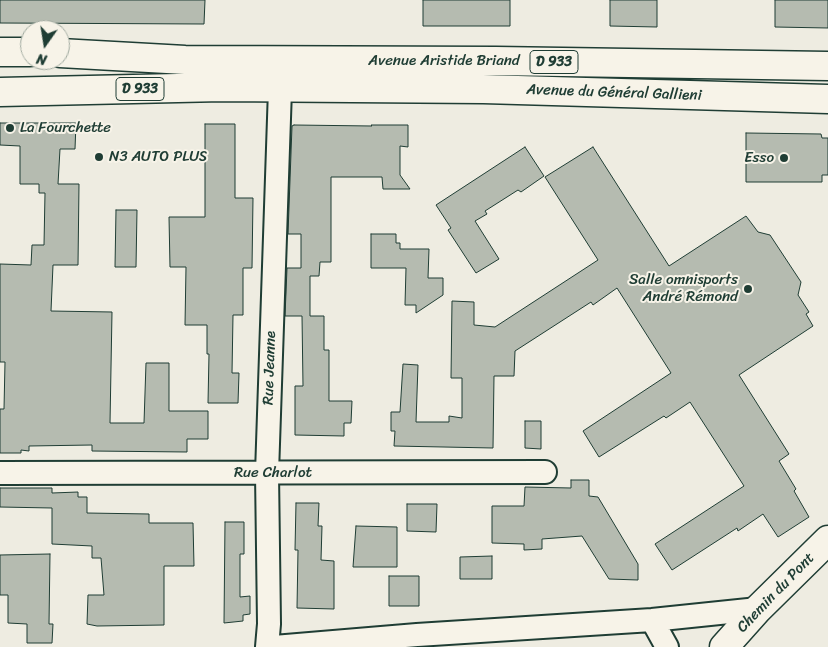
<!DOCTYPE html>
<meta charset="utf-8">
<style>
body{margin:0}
#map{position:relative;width:828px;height:647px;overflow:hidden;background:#eeece1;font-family:Sriracha,sans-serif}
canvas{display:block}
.north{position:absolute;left:20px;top:20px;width:50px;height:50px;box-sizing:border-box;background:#f7f3e8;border:1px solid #a1aaa0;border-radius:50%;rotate:193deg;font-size:14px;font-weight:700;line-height:20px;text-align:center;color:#1f3d34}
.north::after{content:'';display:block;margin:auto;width:18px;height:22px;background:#1f3d34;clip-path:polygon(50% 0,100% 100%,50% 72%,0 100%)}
</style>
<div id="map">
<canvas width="828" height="647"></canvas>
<div class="north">N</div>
</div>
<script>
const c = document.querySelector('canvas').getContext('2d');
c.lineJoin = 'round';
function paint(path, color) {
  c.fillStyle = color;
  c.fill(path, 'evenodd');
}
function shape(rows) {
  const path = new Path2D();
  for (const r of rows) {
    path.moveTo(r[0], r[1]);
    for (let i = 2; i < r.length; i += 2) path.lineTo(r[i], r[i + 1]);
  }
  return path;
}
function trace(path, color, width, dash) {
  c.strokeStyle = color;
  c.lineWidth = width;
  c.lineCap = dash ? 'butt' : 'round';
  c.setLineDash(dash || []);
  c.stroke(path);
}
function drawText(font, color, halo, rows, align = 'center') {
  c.font = font + ' Sriracha,sans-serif';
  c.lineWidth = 4;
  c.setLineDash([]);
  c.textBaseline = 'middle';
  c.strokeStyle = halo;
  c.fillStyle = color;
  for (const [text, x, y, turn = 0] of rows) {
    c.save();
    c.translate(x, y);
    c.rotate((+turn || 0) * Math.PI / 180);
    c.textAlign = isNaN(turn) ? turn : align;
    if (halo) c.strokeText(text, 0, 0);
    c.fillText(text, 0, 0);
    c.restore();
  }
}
const building = shape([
 [0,0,205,0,204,24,0,23,0,0],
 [423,0,510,0,510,26,423,26,423,0],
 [610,0,657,0,657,27,610,26,610,0],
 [775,0,828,0,828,28,775,27,775,0],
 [0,123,76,123,75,149,60,149,58,184,79,184,78,265,53,265,51,311,112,312,110,423,144,423,146,363,169,363,169,411,208,411,208,439,187,439,187,452,92,451,92,445,29,446,29,451,21,450,21,453,0,453,0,409,4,409,5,362,0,362,0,264,31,265,32,245,44,245,45,193,39,193,39,184,20,184,20,146,0,145,0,123],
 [205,124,235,124,235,198,253,198,252,268,243,268,243,315,233,315,232,373,239,373,238,403,208,403,209,354,207,354,207,325,185,325,186,267,170,267,169,217,205,217,205,124],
 [294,125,372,126,371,125,408,125,408,147,400,146,400,175,410,189,383,189,382,177,331,177,331,262,320,262,319,276,310,276,310,316,324,316,324,350,329,350,329,401,352,401,351,423,344,423,344,436,295,435,295,386,303,386,302,316,285,316,287,268,301,268,301,234,288,234,292,126,294,125],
 [746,133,821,134,822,138,828,138,828,175,822,175,822,182,746,182,746,133],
 [525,147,544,176,521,192,518,190,485,211,487,214,475,221,499,259,476,273,448,230,451,228,436,205,525,147],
 [593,147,669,266,746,216,758,232,770,235,801,282,798,295,809,312,806,314,813,326,739,375,789,454,779,461,796,489,794,491,809,517,778,537,763,514,738,531,737,528,672,570,655,544,744,486,690,402,666,418,664,416,599,457,583,431,671,373,617,288,593,305,591,302,515,351,514,376,494,376,493,448,394,446,395,431,391,431,391,412,400,412,403,364,418,365,416,422,449,422,449,416,462,418,462,378,451,378,452,301,474,302,474,325,495,327,598,260,545,177,593,147],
 [116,210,137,210,136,267,115,267,116,210],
 [371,234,396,234,396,243,400,243,400,249,429,249,428,278,443,278,443,295,416,313,416,305,405,305,406,268,371,268,371,234],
 [525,421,541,421,541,449,525,448,525,421],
 [571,480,589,480,589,496,598,497,638,564,638,580,609,579,582,536,542,539,542,549,524,550,524,544,492,543,492,506,524,506,525,487,571,488,571,480],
 [0,488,52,488,52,493,78,492,78,497,87,497,87,513,149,514,149,523,193,523,194,566,164,566,164,625,97,626,87,624,88,595,104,595,101,558,92,558,92,546,52,544,52,508,0,507,0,488],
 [296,503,319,503,318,526,322,526,321,560,334,561,334,609,297,608,298,550,295,550,296,503],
 [407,504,437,504,436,532,407,531,407,504],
 [225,522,244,522,244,554,240,554,240,597,250,596,250,614,243,615,243,621,224,623,225,522],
 [356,526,397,527,397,567,353,567,356,526],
 [50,554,49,624,53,624,52,643,27,643,27,624,8,623,8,595,0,595,0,555,50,554],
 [492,556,492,579,460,579,460,557,492,556],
 [389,576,419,576,419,606,389,606,389,576]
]);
paint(building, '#b5bbb0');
trace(building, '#1f3d34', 1);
const street = shape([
 [0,473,545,472],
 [652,620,667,647],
 [267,647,269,624,267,473,280,89],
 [274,647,417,635,652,620,758,609]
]);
const secondary = shape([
 [724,647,758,609,828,540]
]);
const primary = shape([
 [0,52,30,52],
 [60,53,185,60,496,61,828,66],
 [0,92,222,87,483,89,828,99]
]);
trace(street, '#1f3d34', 26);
trace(secondary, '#1f3d34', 31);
trace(primary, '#1f3d34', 31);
trace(street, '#f7f3e8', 22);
trace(secondary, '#f7f3e8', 28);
trace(primary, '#f7f3e8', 28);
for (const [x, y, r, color] of [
 [10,128,5,"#1f3d34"],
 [99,157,5,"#1f3d34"],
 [784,158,5,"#1f3d34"],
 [748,289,5,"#1f3d34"]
]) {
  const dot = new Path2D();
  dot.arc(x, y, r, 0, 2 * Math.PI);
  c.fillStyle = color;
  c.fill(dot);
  trace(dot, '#f7f3e8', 2);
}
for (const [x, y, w] of [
 [554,62,48],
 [140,89,48]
]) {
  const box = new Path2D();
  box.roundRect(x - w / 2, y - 11.5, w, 23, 4);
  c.fillStyle = '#f7f3e8';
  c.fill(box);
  trace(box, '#1f3d34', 1);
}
drawText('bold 14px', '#1f3d34', null, [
 ["D 933",554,62],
 ["D 933",140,89]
]);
drawText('15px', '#1f3d34', '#f7f3e8', [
 ["Avenue Aristide Briand",444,61],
 ["Avenue du Général Gallieni",614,93,2],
 ["Rue Jeanne",270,368,-88],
 ["Rue Charlot",273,473],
 ["Chemin du Pont",776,593,-46]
]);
drawText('15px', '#1f3d34', '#f7f3e8', [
 ["La Fourchette",20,128],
 ["N3 AUTO PLUS",109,157],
 ["Esso",774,158,"right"],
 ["Salle omnisports",738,280,"right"],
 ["André Rémond",738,297,"right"]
], 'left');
</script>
